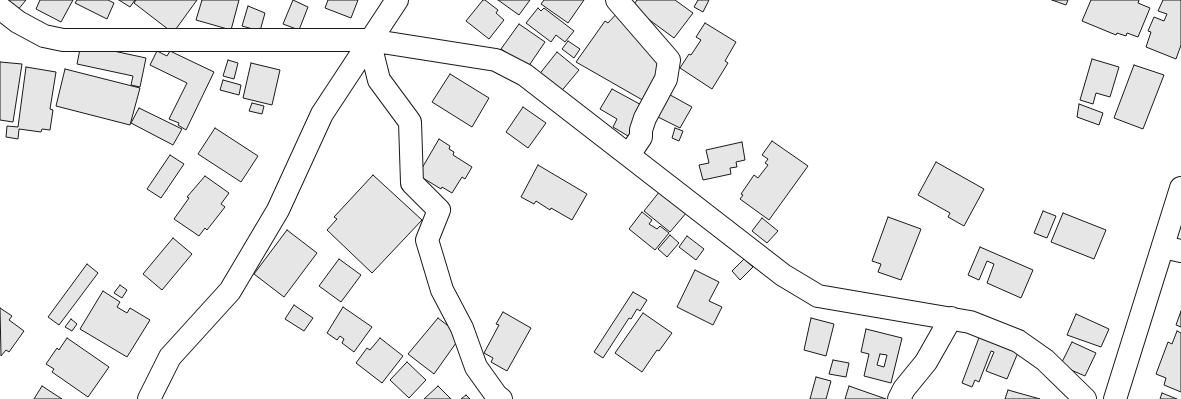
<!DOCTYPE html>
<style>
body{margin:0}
canvas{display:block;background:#fff}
</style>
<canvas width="1181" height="399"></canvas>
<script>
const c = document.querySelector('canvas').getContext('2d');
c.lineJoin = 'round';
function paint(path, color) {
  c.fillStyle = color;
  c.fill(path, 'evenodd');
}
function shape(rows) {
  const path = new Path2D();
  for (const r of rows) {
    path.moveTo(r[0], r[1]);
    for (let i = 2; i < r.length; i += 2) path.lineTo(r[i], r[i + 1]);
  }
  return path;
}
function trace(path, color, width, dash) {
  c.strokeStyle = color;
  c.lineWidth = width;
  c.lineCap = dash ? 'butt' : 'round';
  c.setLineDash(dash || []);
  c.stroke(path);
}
const building = shape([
 [4,0,26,0,17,11,4,0],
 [40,0,73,0,61,22,36,9,40,0],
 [77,0,108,0,114,3,107,19,75,3,77,0],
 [119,0,135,0,130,7,119,0],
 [136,0,197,0,173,33,134,3,136,0],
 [202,0,239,0,231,30,196,20,202,0],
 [293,0,308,7,299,30,283,24,293,0],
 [328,0,358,0,351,18,325,8,328,0],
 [483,0,485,0,498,10,496,13,504,20,489,39,466,21,483,0],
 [498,0,530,0,519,15,498,0],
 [544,0,584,0,568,23,541,4,544,0],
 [637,0,675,0,693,13,674,38,632,7,637,0],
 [698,0,709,0,703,12,694,7,698,0],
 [1052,0,1068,0,1066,5,1052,0],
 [1091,0,1139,0,1138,3,1150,8,1138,37,1127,33,1126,36,1117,33,1116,35,1082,21,1091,0],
 [1163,0,1181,0,1181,45,1176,59,1146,47,1151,32,1148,31,1154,17,1164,21,1167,14,1158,11,1163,0],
 [248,6,265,13,260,31,242,26,248,6],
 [538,8,541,11,544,8,574,31,565,42,556,35,551,42,526,23,538,8],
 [620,10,663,56,646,102,576,62,605,21,608,23,620,10],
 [705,23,736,42,725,61,728,63,712,89,680,68,689,54,691,55,701,40,696,37,705,23],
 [519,24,545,42,528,67,501,49,519,24],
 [568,41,580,49,574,58,562,49,568,41],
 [81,44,146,58,140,87,131,85,133,76,77,64,81,44],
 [157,51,167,56,170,51,214,72,186,130,178,125,179,123,169,119,187,83,150,65,157,51],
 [557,52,579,70,559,94,538,76,557,52],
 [1092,59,1119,67,1110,97,1096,93,1093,104,1080,100,1092,59],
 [228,60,238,63,234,79,223,76,228,60],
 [0,62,22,64,13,122,0,120,0,62],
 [251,63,280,70,272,105,243,98,251,63],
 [1134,65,1164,75,1143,129,1114,118,1134,65],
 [26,67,56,72,50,109,53,110,50,130,42,129,41,132,19,129,18,139,6,137,7,126,18,127,26,67],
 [65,69,140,88,130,125,56,106,65,69],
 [450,74,489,98,472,127,432,102,450,74],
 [223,80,241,85,239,95,220,90,223,80],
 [612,89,647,108,633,139,613,127,617,119,600,109,612,89],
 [663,91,692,107,680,128,650,113,663,91],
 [252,103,264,106,262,114,249,111,252,103],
 [1079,104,1103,113,1099,125,1077,117,1079,104],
 [523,107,546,123,528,148,506,132,523,107],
 [139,108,182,129,173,145,131,123,139,108],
 [215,128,258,156,241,182,198,154,215,128],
 [675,128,683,131,679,141,672,138,675,128],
 [439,139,450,146,449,149,454,152,453,155,472,167,465,179,462,177,452,193,442,187,441,189,418,175,439,139],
 [772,141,808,166,769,220,740,199,743,195,741,194,754,175,758,178,768,165,765,163,768,159,762,155,772,141],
 [742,142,745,160,736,162,737,167,730,168,731,174,703,180,699,165,709,163,706,150,742,142],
 [170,155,184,164,161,198,147,189,170,155],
 [936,162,984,189,964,226,948,217,950,213,918,195,936,162],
 [538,165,587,194,572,220,551,208,550,210,536,201,534,204,521,197,538,165],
 [373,175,422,220,372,273,327,230,337,219,334,217,373,175],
 [205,176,229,193,221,204,225,207,207,230,205,228,199,236,174,219,189,198,187,197,205,176],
 [660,191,687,212,670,232,644,211,660,191],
 [1043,211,1056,216,1047,238,1034,233,1043,211],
 [642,212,652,220,649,224,657,229,660,226,669,233,655,250,629,229,642,212],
 [1063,213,1106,230,1094,259,1051,242,1063,213],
 [888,217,921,229,901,280,878,272,881,264,872,261,888,217],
 [762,218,778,231,767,243,752,231,762,218],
 [287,230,317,253,284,297,254,274,287,230],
 [670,235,679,243,667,257,658,249,670,235],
 [687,236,704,249,696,260,679,247,687,236],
 [173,238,192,254,162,290,143,274,173,238],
 [980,247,1033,270,1021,298,987,283,994,264,987,261,979,280,968,275,980,247],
 [339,259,361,275,341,302,319,286,339,259],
 [744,259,753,267,740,280,732,271,744,259],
 [87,264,98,273,59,325,48,317,87,264],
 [695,270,719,282,709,301,722,307,713,325,677,307,695,270],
 [120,285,127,290,122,298,114,293,120,285],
 [103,291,120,302,117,307,127,313,130,308,150,320,127,357,80,329,103,291],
 [633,292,647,300,640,311,637,309,631,319,629,318,603,358,594,352,633,292],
 [294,305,313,318,304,331,285,319,294,305],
 [343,307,372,327,354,352,342,343,344,339,340,336,337,340,327,333,343,307],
 [0,308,12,316,9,320,24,331,9,352,6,350,1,356,0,308],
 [1181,311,1181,327,1176,325,1181,311],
 [503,312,531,328,507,371,491,362,493,358,484,353,499,325,496,324,503,312],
 [643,313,672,333,659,351,657,350,642,372,615,353,643,313],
 [1076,314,1109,329,1101,347,1067,335,1076,314],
 [438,318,461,336,434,374,408,354,438,318],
 [811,318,834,324,826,356,804,350,811,318],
 [71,319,77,324,72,331,65,327,71,319],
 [866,329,902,338,891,383,864,376,869,354,861,352,866,329],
 [880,354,887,355,884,367,877,365,880,354],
 [1177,331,1181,333,1181,392,1164,385,1166,378,1156,374,1168,342,1172,344,1177,331],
 [980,335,1019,350,1007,379,986,371,994,352,991,351,979,382,975,380,972,387,962,383,980,335],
 [67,338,109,367,88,397,52,372,54,369,46,364,57,348,59,350,67,338],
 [380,338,403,356,382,383,356,363,367,348,370,350,380,338],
 [1072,342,1096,353,1085,376,1064,367,1061,364,1072,342],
 [833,360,849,363,846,377,829,374,833,360],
 [407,362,426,380,409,398,390,380,407,362],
 [816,377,831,381,826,399,810,399,816,377],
 [42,386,62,399,34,399,42,386],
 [438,386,451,399,424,399,438,386],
 [849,386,886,399,845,399,849,386],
 [1008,390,1040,399,1005,399,1008,390],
 [1162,393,1177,399,1160,399,1162,393],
 [466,395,470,399,461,399,466,395]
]);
paint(building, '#e6e6e6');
trace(building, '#1a1a1a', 1);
const minor = shape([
 [617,0,669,60,666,79,645,118,641,130,641,137,629,155],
 [0,8,18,22,44,36,63,40,369,40,496,60,525,75,783,275,818,296,970,322,1018,341,1045,360,1085,399],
 [369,40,379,80,410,122,412,183,439,210,427,240,442,290,462,328,476,367,496,395,501,399],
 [1163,247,1181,251],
 [149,399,170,357,230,291,278,210,322,114,397,0],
 [899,399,904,389,926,362,951,318]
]);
const major = shape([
 [1115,399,1181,188]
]);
trace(minor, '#1a1a1a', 24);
trace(major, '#1a1a1a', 24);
trace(minor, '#fff', 22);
trace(major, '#fff', 22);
</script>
